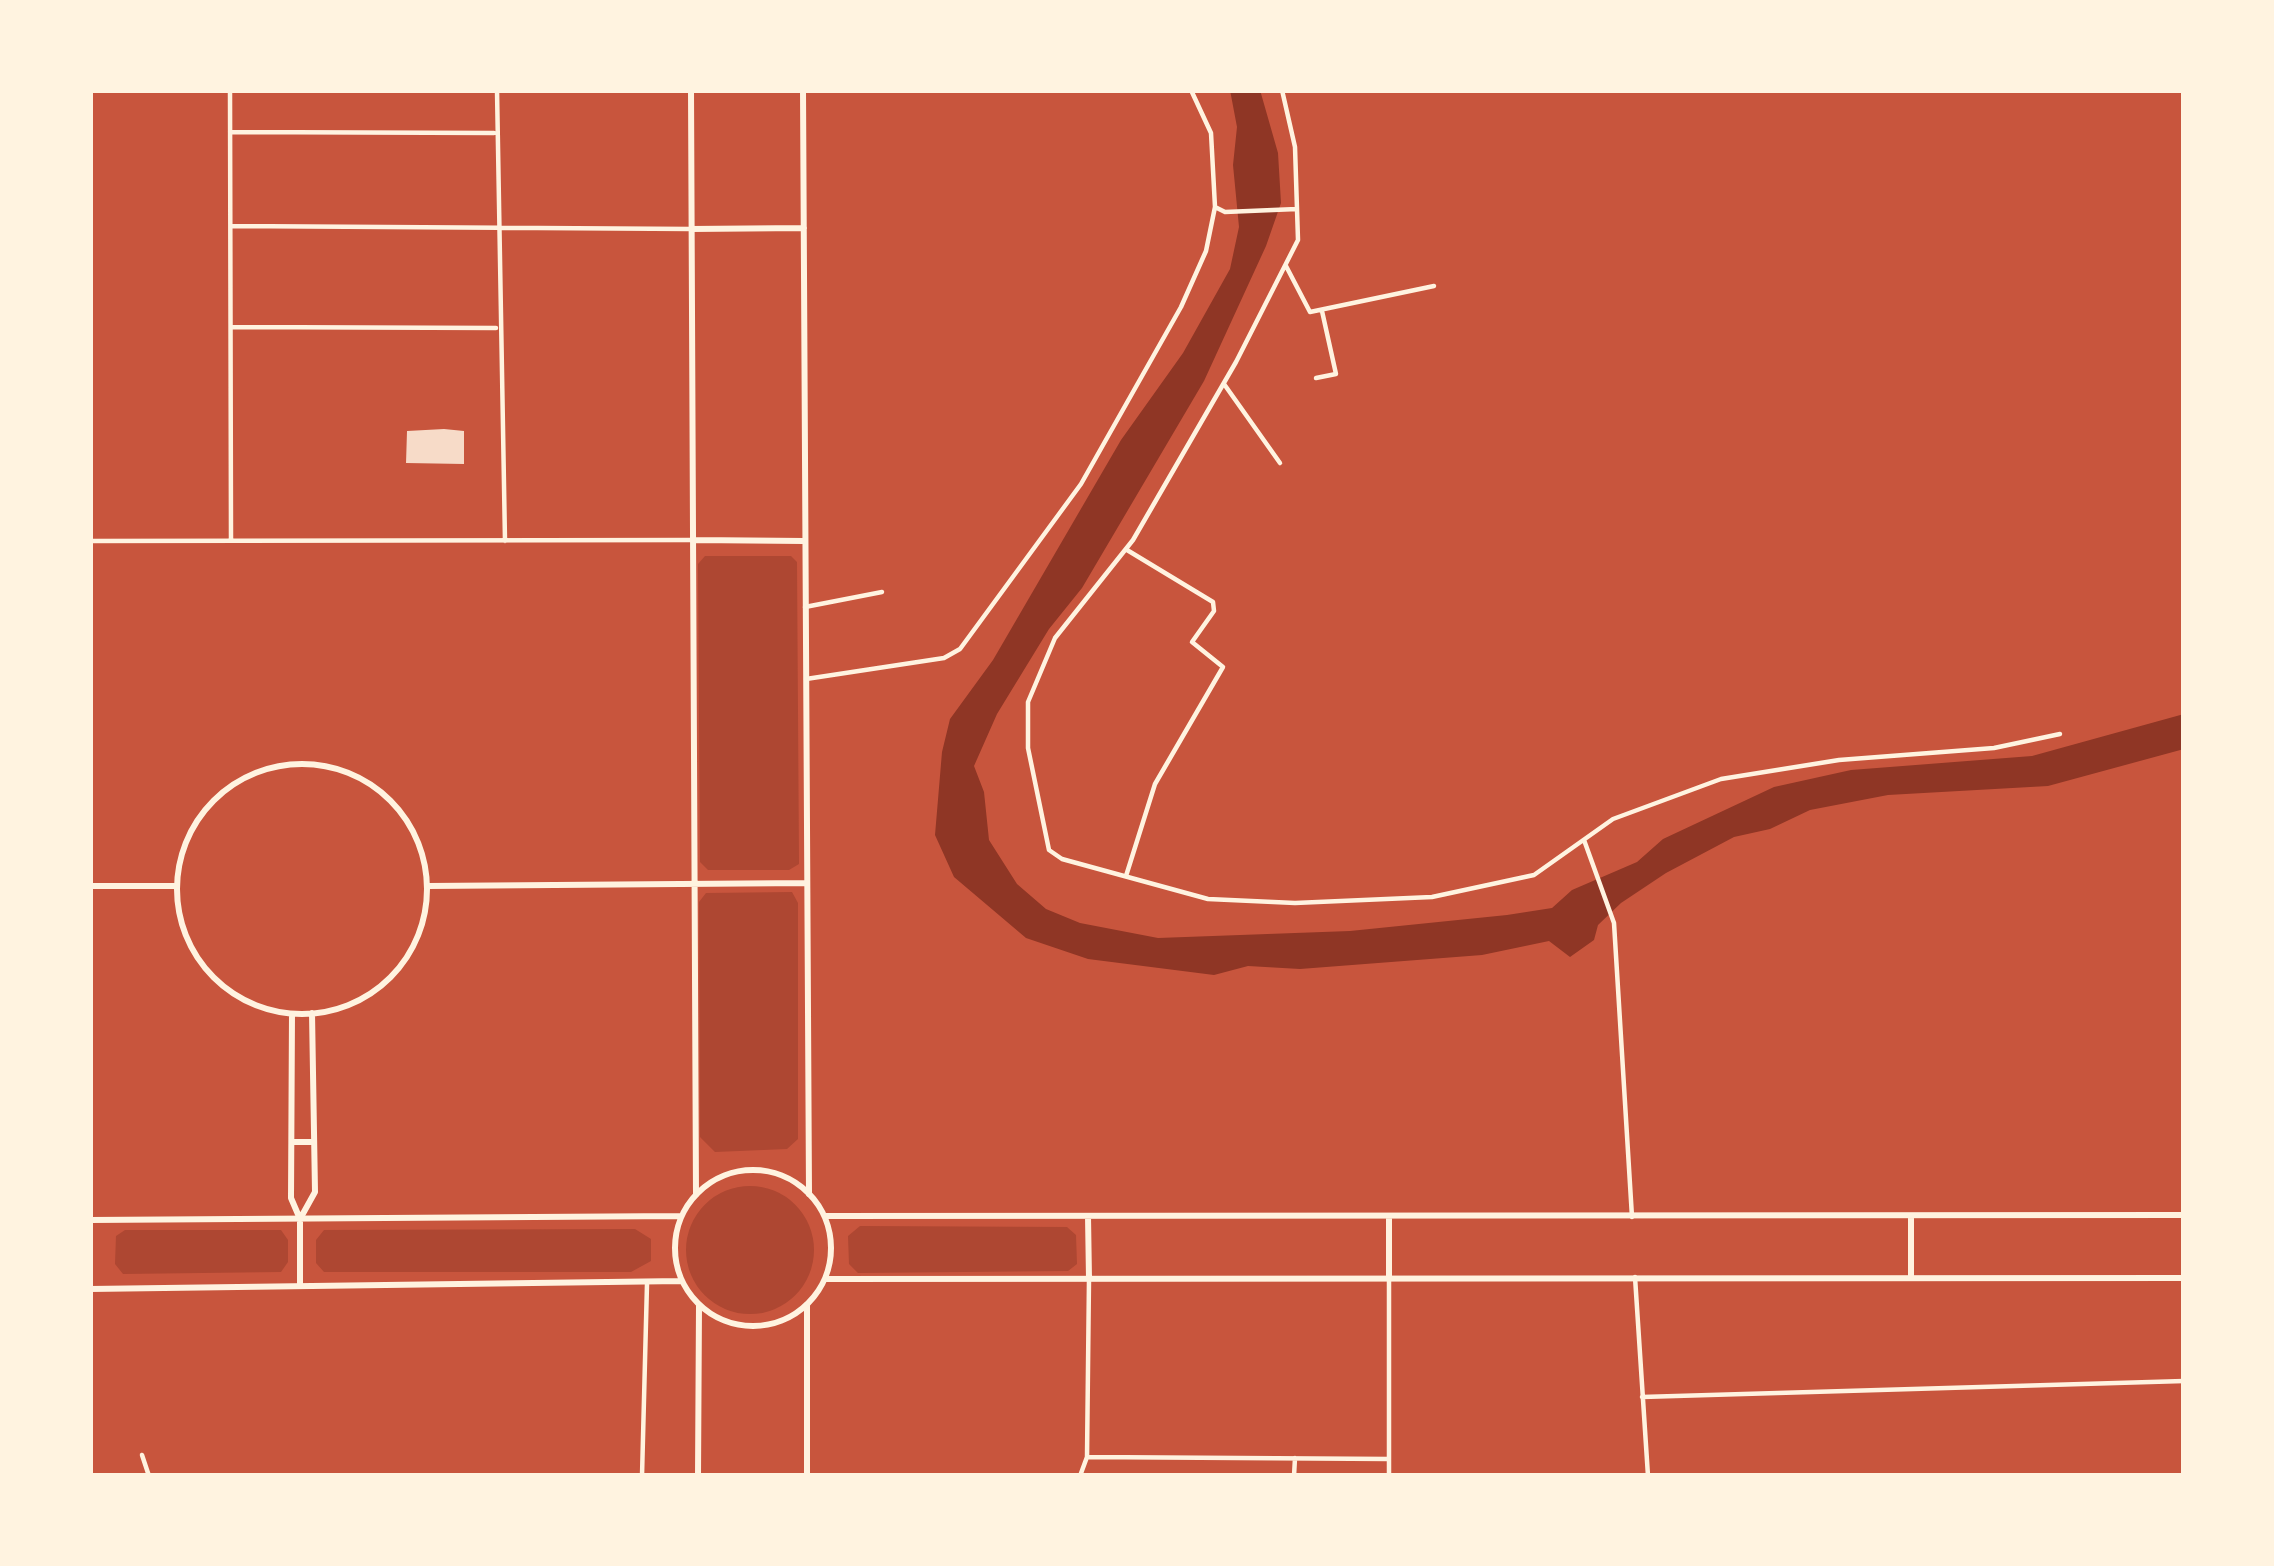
<!DOCTYPE html>
<style>
body{margin:0}
#map{position:relative;width:2274px;height:1566px;overflow:hidden;background:#c8553d;font-family:"Nunito Sans",sans-serif}
canvas{display:block}
.frame{position:absolute;inset:0;border:93px solid #fff3e0;pointer-events:none}
</style>
<div id="map">
<canvas width="2274" height="1566"></canvas>
<div class="frame"></div>
</div>
<script>
const c = document.querySelector('canvas').getContext('2d');
c.lineJoin = 'round';
function paint(path, color) {
  c.fillStyle = color;
  c.fill(path, 'evenodd');
}
function shape(rows) {
  const path = new Path2D();
  for (const r of rows) {
    if (r.length === 3) {
      path.moveTo(r[0] + r[2], r[1]);
      path.arc(r[0], r[1], r[2], 0, 2 * Math.PI);
      continue;
    }
    path.moveTo(r[0], r[1]);
    for (let i = 2; i < r.length; i += 2) path.lineTo(r[i], r[i + 1]);
  }
  return path;
}
function trace(path, color, width, dash) {
  c.strokeStyle = color;
  c.lineWidth = width;
  c.lineCap = dash ? 'butt' : 'round';
  c.setLineDash(dash || []);
  c.stroke(path);
}
paint(shape([
 [705,556,791,556,797,562,799,864,789,870,708,870,700,862,698,564],
 [792,892,798,903,798,1139,787,1149,715,1152,700,1137,699,902,706,893],
 [750,1250,64],
 [860,1226,1067,1227,1076,1235,1077,1264,1068,1271,858,1273,849,1264,848,1236],
 [635,1229,651,1239,651,1261,631,1272,324,1272,316,1263,316,1240,324,1230],
 [125,1230,281,1230,288,1240,288,1262,281,1272,123,1274,115,1264,116,1236]
]), '#ae4732');
paint(shape([
 [1230,90,1260,90,1278,153,1281,203,1266,246,1204,381,1082,588,1049,629,997,714,974,766,984,792,989,840,1017,884,1046,909,1080,923,1158,938,1350,931,1507,915,1552,908,1572,890,1637,862,1663,839,1774,787,1851,770,2032,756,2184,714,2184,749,2048,786,1888,795,1810,810,1770,829,1734,837,1666,873,1621,903,1598,925,1594,940,1570,957,1549,941,1482,955,1300,969,1248,966,1214,975,1088,959,1026,938,954,877,935,835,942,752,950,719,993,660,1121,440,1183,353,1230,269,1239,227,1233,165,1237,127]
]), '#8f3625');
paint(shape([
 [444,429,464,431,464,464,406,463,407,431]
]), '#f7dbc8');
trace(shape([
 [230,90,231,541],
 [497,90,505,541],
 [1282,90,1295,147,1298,240,1236,362,1133,540,1055,638,1028,702,1028,748,1049,850,1062,859,1208,899,1295,903,1432,897,1534,875,1613,819,1721,779,1839,760,1994,748,2060,734],
 [230,132,494,133],
 [1215,207,1225,212,1297,209],
 [231,226,691,229],
 [1286,266,1310,312,1434,286],
 [231,327,496,328],
 [1316,378,1336,374,1322,311],
 [1224,384,1280,463],
 [90,541,694,540],
 [805,607,882,592],
 [806,679,944,658,960,649,1081,484,1181,307,1206,251,1215,207,1211,133,1191,90],
 [1584,840,1614,923,1632,1217],
 [1126,876,1155,784,1223,667,1192,642,1214,611,1213,602,1127,550],
 [1635,1277,1648,1476],
 [1389,1279,1389,1476],
 [1642,1397,2184,1381],
 [142,1455,149,1476],
 [1087,1457,1389,1459],
 [642,1476,647,1284],
 [1080,1476,1087,1457,1089,1279],
 [1294,1476,1295,1458]
]), '#fff3e0', 4.5);
trace(shape([
 [691,90,696,1194],
 [803,90,809,1194],
 [691,229,804,228],
 [694,540,804,541],
 [302,889,125],
 [90,886,176,886],
 [428,886,807,883],
 [292,1014,291,1198,300,1219],
 [292,1142,314,1142],
 [300,1219,315,1192,312,1013],
 [698,1476,699,1306],
 [807,1476,807,1305]
]), '#fff3e0', 6);
trace(shape([
 [753,1248,78],
 [825,1216,2184,1215],
 [1088,1216,1089,1279],
 [1911,1216,1911,1278],
 [1389,1217,1389,1279],
 [300,1219,300,1286],
 [90,1220,681,1216],
 [825,1279,2184,1278],
 [90,1289,681,1281]
]), '#fff3e0', 6);
</script>
